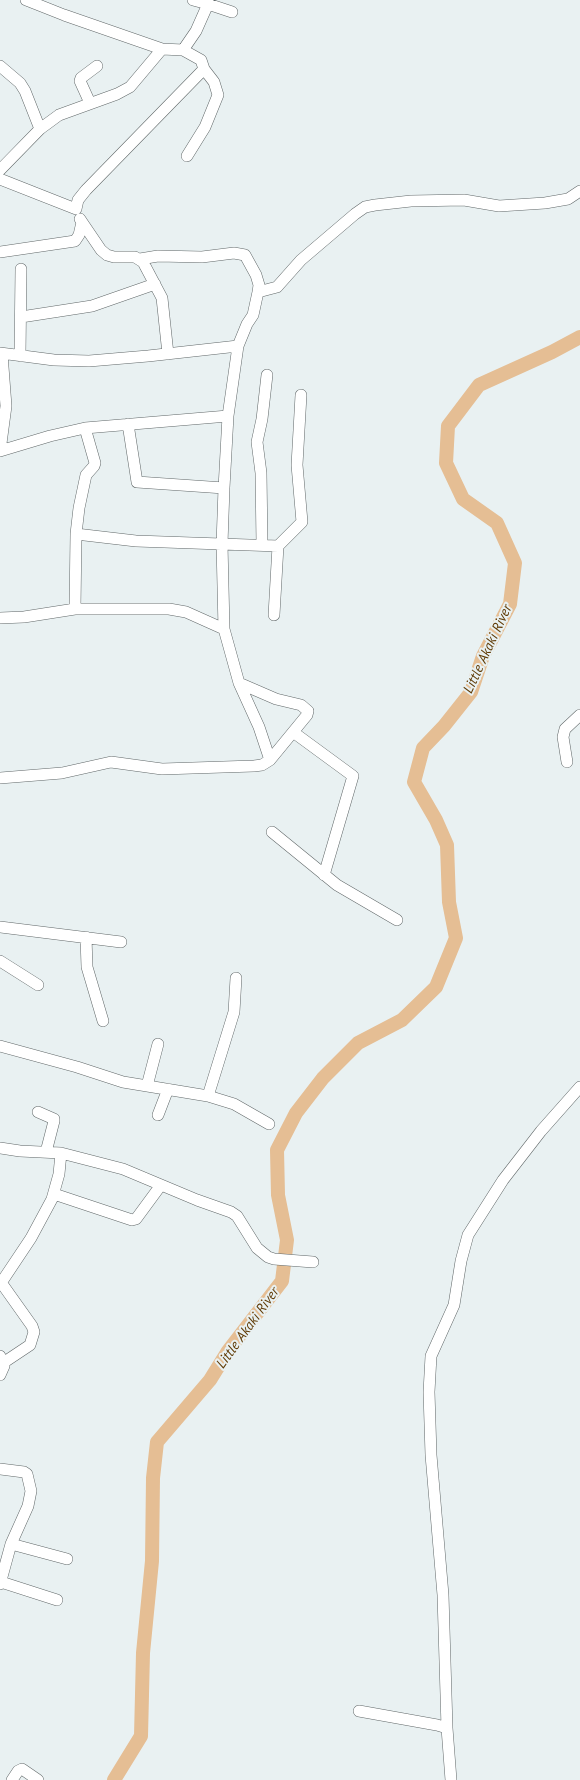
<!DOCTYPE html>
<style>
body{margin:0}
canvas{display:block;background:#e9f1f2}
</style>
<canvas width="580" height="1780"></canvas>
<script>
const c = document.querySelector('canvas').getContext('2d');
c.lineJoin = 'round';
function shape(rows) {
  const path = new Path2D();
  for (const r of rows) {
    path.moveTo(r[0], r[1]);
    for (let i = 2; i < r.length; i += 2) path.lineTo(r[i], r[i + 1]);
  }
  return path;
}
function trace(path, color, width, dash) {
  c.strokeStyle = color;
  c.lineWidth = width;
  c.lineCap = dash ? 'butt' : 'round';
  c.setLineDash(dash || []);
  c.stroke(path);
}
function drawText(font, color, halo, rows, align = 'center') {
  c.font = font + ' "PT Sans",sans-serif';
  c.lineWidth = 4;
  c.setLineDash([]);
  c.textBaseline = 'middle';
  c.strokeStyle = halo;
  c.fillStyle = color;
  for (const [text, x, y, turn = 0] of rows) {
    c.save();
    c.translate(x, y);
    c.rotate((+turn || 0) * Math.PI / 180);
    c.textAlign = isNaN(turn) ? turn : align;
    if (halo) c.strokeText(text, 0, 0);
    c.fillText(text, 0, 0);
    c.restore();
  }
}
trace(shape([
 [114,1780,141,1736,143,1653,152,1561,153,1478,157,1442,210,1380,228,1351,282,1281,287,1240,278,1195,277,1150,296,1113,323,1078,358,1043,402,1020,436,987,456,938,449,902,447,845,436,820,414,782,423,748,444,726,471,692,483,656,510,604,515,563,497,523,463,499,446,463,448,426,479,385,552,352,580,337]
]), '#e5be94', 14);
const minor = shape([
 [26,0,64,15,162,49,183,50,201,60,204,69],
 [208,0,208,4,232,12],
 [183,50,196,31,208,4,193,0],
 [0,66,20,83,25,91,40,129],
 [90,103,80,81,81,78,97,66],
 [0,170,40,129,59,115,117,94,130,87,162,49],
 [0,179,76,209,78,200,86,190,204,69,214,82,218,95,205,127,187,156],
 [82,222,101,250,107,255,114,257,135,257,143,262,162,298,168,354],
 [0,252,75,241,79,235,82,222,80,219],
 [140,259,158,256,202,257,234,253,245,255,256,275,259,285,258,292],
 [21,317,92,306,155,284],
 [238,346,247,324,253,315,258,292,277,287,301,260,355,214,365,207,375,205,411,201,464,200,499,206,545,203,568,199,580,191],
 [0,353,54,360,89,361,148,356,238,346,228,416,224,488,222,544,224,629,186,612,169,609,75,609,24,617,0,618],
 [2,354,6,406,0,451,50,436,85,428,228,416],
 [20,356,21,269],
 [128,424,137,482,224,488],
 [76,534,136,541,278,546,274,615],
 [262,544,261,473,257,442,262,419,267,375],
 [278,546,302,522,297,465,301,395],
 [75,609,76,534,79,508,86,475,94,466,95,463,85,428],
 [224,629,239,683,259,727,270,760],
 [293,732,353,776,324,875],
 [567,762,563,737,565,729,580,715],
 [0,778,62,773,111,762,162,769,254,766,262,765,270,760,307,715,308,711,301,705,276,699,239,683],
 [272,832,337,885,397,920],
 [0,927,121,942],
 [86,937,87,967,103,1021],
 [0,961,38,985],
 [0,1046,77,1067,123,1082,208,1096,234,1104,269,1124],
 [147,1086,158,1044],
 [208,1096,234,1012,236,978],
 [38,1112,54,1119,54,1121,46,1152],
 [158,1115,168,1089],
 [0,1148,20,1151,61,1153,123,1169,197,1200,231,1212,237,1216,257,1248,268,1257,274,1259,313,1262],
 [54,1194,132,1220,136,1219,161,1185],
 [0,1281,32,1326,34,1332,30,1345,3,1363],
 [1,1283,31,1238,52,1199,59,1174,61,1153],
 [0,1356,4,1366,0,1375],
 [0,1469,24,1472,27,1474,31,1491,28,1506,11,1544,0,1584],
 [11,1544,67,1559],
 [1,1582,57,1600],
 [359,1711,437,1725,447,1728],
 [12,1780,18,1771,22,1769,38,1780],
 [451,1780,447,1728,443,1595,431,1455,429,1392,431,1356,454,1305,461,1261,468,1235,503,1180,541,1131,580,1087]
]);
trace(minor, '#616869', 12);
trace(minor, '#fff', 11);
drawText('italic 14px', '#613c07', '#e9f1f2', [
 ["Little Akaki River",488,649,-65],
 ["Little Akaki River",248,1328,-54]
]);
</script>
